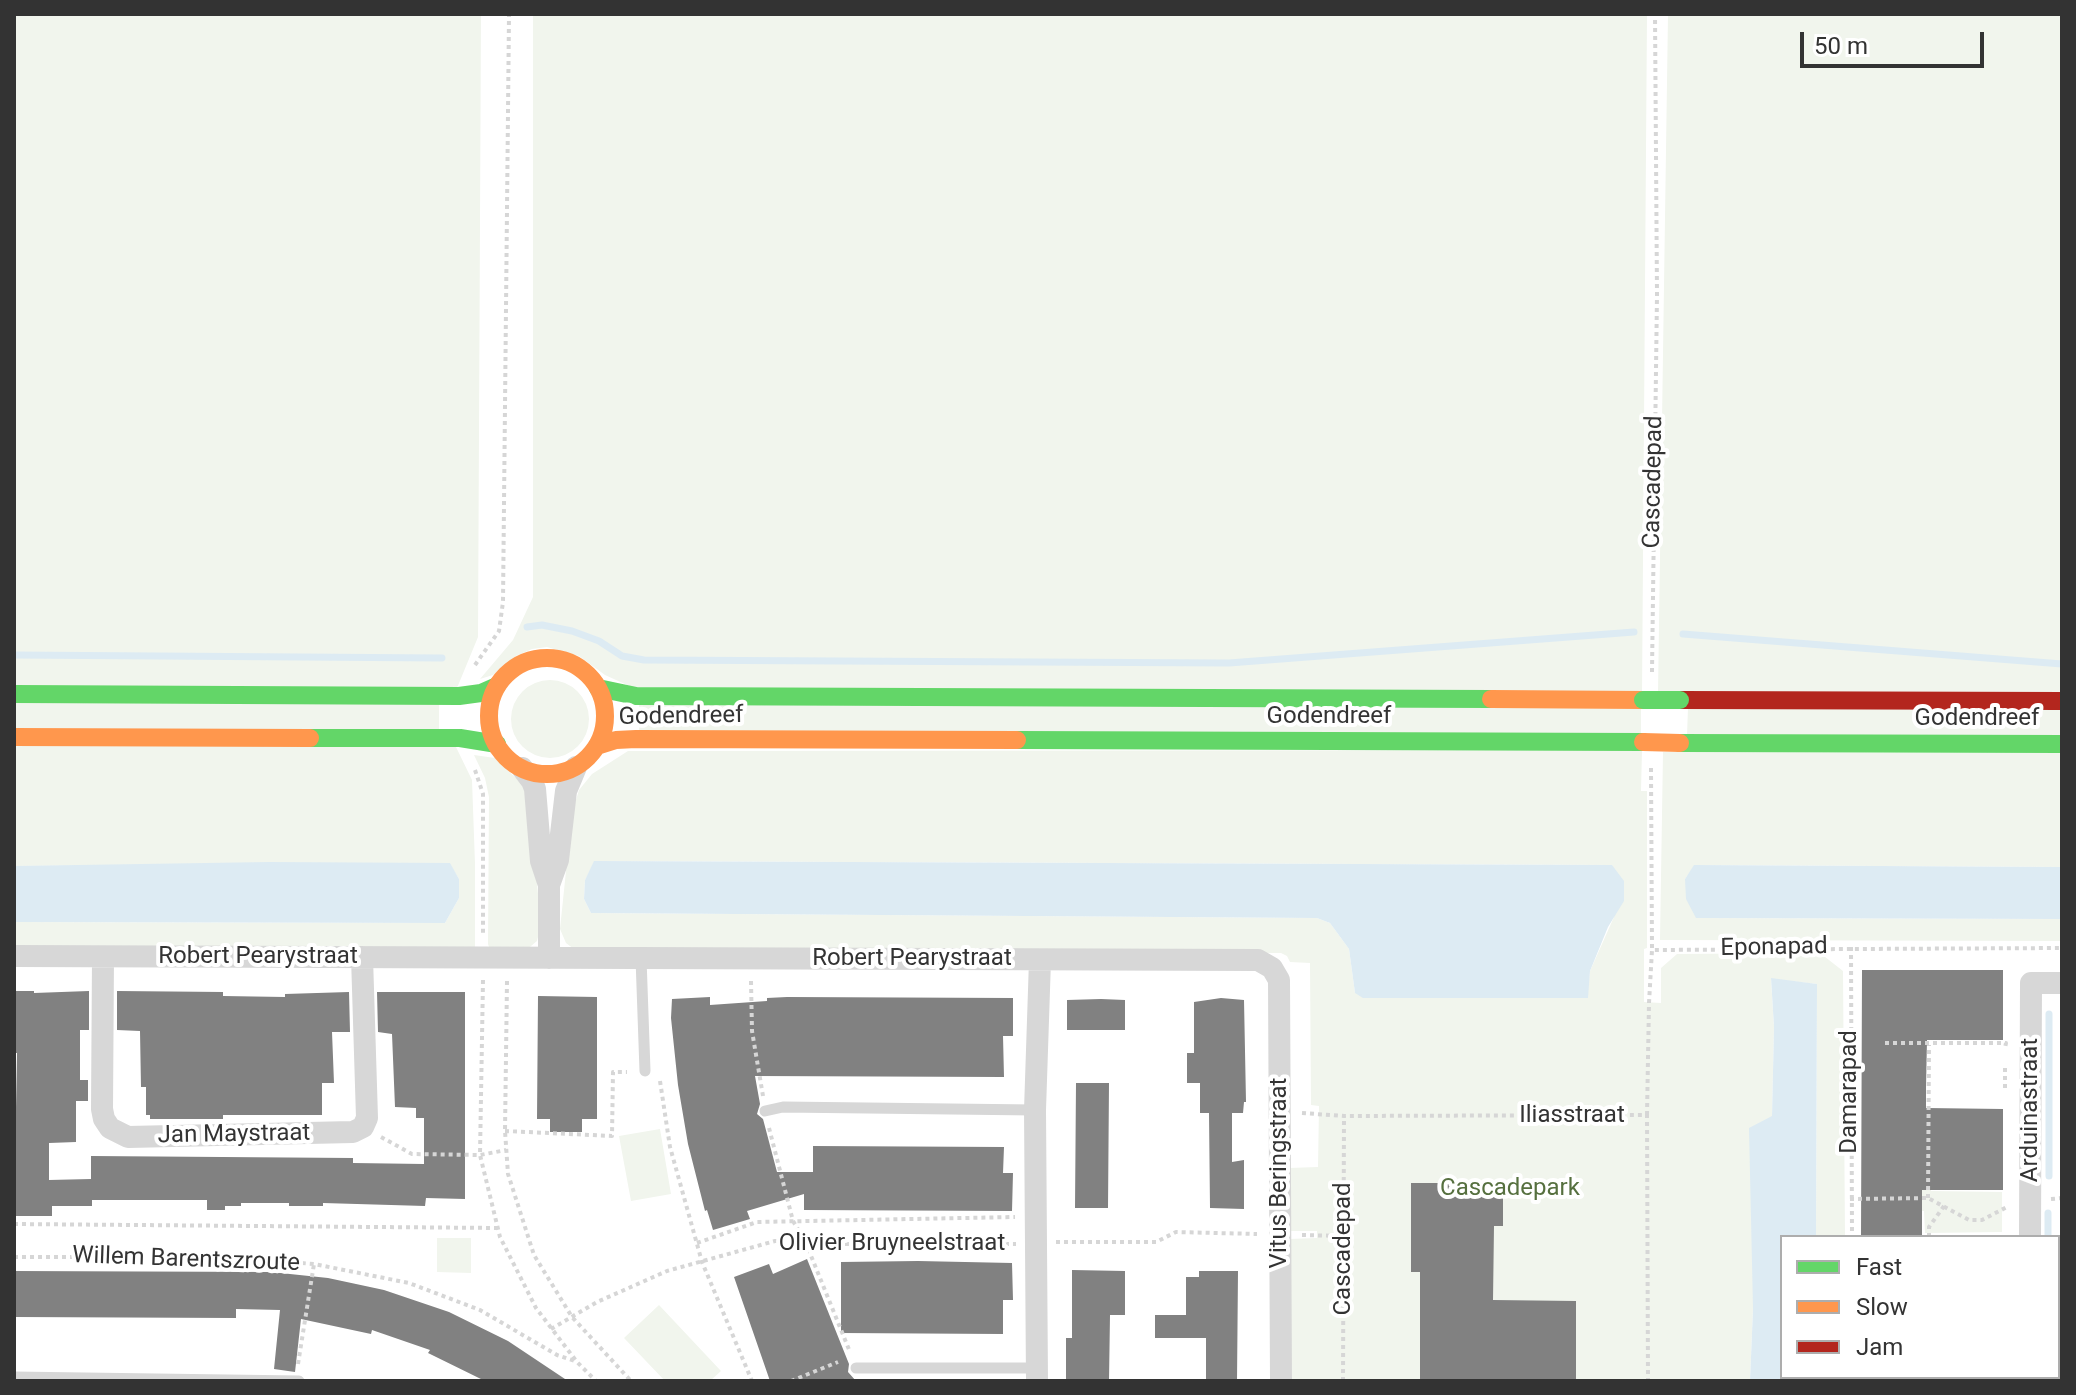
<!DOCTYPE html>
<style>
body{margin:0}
#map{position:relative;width:2076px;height:1395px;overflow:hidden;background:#fff;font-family:Roboto,sans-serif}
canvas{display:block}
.frame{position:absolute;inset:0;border:16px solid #333;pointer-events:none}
.legend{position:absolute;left:1780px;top:1235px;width:280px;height:144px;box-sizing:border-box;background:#fff;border:2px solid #adadad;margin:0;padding:10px 14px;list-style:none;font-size:24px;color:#333}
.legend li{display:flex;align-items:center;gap:16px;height:40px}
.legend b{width:40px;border:2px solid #adadad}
.scale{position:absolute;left:1800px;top:32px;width:184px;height:36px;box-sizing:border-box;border:4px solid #333;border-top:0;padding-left:10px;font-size:24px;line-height:28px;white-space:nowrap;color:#333;-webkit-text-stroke:6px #fff;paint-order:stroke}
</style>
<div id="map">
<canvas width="2076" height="1395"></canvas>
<div class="frame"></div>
<ul class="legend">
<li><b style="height:10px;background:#63d668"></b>Fast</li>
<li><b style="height:10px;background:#ff974d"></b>Slow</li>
<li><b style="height:10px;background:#b3261e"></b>Jam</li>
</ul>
<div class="scale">50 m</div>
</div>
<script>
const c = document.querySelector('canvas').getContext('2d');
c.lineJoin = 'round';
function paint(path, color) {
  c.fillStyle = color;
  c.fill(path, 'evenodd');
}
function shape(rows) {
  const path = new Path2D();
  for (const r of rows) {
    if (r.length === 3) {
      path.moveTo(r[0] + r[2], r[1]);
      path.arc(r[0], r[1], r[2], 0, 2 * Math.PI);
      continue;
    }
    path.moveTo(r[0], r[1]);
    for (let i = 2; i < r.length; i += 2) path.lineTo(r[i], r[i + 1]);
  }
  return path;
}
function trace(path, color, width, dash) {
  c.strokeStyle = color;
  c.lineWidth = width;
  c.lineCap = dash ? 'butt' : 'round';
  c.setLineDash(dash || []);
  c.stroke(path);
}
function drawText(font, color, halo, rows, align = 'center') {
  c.font = font + ' Roboto,sans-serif';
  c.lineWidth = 8;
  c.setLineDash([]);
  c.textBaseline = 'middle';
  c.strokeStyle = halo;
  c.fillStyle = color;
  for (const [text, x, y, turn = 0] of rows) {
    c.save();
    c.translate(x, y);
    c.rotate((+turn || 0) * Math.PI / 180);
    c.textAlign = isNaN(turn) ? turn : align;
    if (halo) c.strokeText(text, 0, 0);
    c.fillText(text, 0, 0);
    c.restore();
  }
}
paint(shape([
 [14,14,481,14,478,637,457,688,14,690],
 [533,14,1647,14,1642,694,636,689,605,675,579,656,547,647,532,649,516,656,493,675,480,679,513,640,533,597],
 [1668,14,2062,14,2062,692,1658,693],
 [550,719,39],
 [14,703,439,704,439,733,14,732],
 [639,705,1641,707,1641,736,639,734],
 [1688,707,2062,708,2062,737,1687,736],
 [14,745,456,747,472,780,475,864,475,950,14,950,14,922,445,923,459,898,459,879,449,863,14,866],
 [1642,750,1641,791,1647,791,1647,948,1644,949,1644,1002,1661,1003,1661,968,1677,954,1820,953,1843,971,1845,1237,1816,1237,1817,984,1771,979,1774,1027,1772,1116,1753,1309,1750,1381,1289,1381,1289,1239,1317,1238,1317,1231,1289,1231,1289,1168,1318,1167,1319,1106,1311,1105,1310,963,1290,962,1287,956,1281,953,574,949,566,943,560,929,572,813,579,790,592,774,628,751],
 [595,861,1612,865,1614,917,1590,971,1587,998,1355,993,1349,949,1330,923,1317,918,591,913,584,899,585,880],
 [1663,752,2062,753,2062,867,1695,865,1685,879,1697,918,2062,919,2062,941,1660,940],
 [474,755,495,758,523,785,529,800,541,925,537,941,525,951,489,947,488,944,489,797,485,778],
 [660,1129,671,1194,631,1201,619,1136],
 [1931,1187,1931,1191,2002,1192,2002,1232,1925,1233,1924,1211,1861,1211,1862,1189],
 [437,1238,471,1238,471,1273,437,1272],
 [659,1305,721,1371,710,1381,665,1381,624,1338]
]), '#f1f5ed');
paint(shape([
 [594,861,1612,865,1624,881,1624,901,1608,927,1590,971,1588,998,1363,998,1355,993,1349,949,1330,923,1317,918,591,913,584,899,585,880],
 [269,862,450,863,459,879,459,898,445,923,14,922,14,866],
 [1694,865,2062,867,2062,919,1696,918,1686,899,1685,879],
 [1771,978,1817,984,1816,1237,1782,1237,1782,1377,1815,1377,1815,1381,1750,1381,1753,1309,1749,1128,1772,1116,1774,1027]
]), '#ddebf3');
trace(shape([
 [527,627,542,625,572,631,599,641,622,656,644,660,1229,663,1634,632],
 [1683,634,2062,664],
 [14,655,442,658],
 [2049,1176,2049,1014],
 [2048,1213,2048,1237],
 [2048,1377,2048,1381],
 [1841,1378,1846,1381]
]), '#ddebf3', 7);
paint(shape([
 [1862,970,2003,970,2003,1040,1927,1040,1926,1087,1926,1108,2003,1109,2003,1190,1922,1190,1922,1237,1861,1237],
 [14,991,34,991,34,993,89,991,89,1030,80,1030,80,1080,88,1080,88,1101,76,1101,76,1142,49,1143,49,1180,91,1179,91,1156,353,1158,353,1163,424,1164,424,1118,416,1118,416,1108,395,1107,392,1034,378,1032,377,992,465,992,465,1199,426,1198,425,1206,323,1203,323,1206,289,1206,289,1203,241,1203,241,1206,225,1206,225,1210,207,1210,207,1200,92,1200,92,1206,52,1206,52,1216,14,1216,17,1053,14,1053],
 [117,991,223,992,223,996,285,997,285,994,349,992,350,1032,332,1032,334,1083,322,1083,322,1115,223,1115,223,1119,150,1119,150,1115,146,1115,146,1087,141,1087,140,1031,117,1030],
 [538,996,597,997,597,1119,582,1119,582,1132,550,1132,550,1119,537,1119],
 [710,997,710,1005,767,1001,767,998,787,997,1013,998,1013,1036,1003,1036,1004,1077,755,1076,760,1104,757,1114,763,1119,777,1172,813,1172,813,1146,1004,1147,1003,1173,1013,1173,1012,1211,804,1210,804,1194,747,1211,750,1219,713,1230,707,1210,705,1211,688,1144,678,1085,671,1018,672,999],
 [1221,998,1244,1000,1246,1102,1244,1102,1243,1113,1232,1113,1232,1162,1244,1160,1244,1209,1210,1208,1209,1113,1200,1113,1200,1083,1187,1083,1187,1053,1194,1053,1194,1002],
 [1101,999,1125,1000,1125,1030,1067,1030,1067,1000],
 [1076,1083,1109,1083,1108,1208,1075,1208],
 [1411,1183,1503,1183,1503,1226,1494,1226,1493,1300,1576,1301,1576,1381,1420,1381,1420,1272,1411,1272],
 [807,1259,849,1364,848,1372,856,1381,770,1381,734,1277,769,1264,773,1274],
 [918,1261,1012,1263,1013,1300,1003,1300,1003,1334,841,1333,841,1262],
 [1072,1270,1125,1271,1125,1315,1110,1315,1109,1381,1066,1381,1066,1338,1072,1338],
 [14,1271,271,1272,328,1278,384,1290,449,1312,508,1341,568,1381,485,1381,428,1353,430,1350,372,1330,371,1334,301,1319,295,1372,274,1369,280,1310,236,1309,236,1318,16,1317],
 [1199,1271,1238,1271,1237,1381,1206,1381,1206,1338,1155,1338,1155,1315,1186,1315,1186,1277,1199,1277]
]), '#818181');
trace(shape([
 [475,665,499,631,503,602,509,14],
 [1652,672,1657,295,1655,14],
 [1651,768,1652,950],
 [475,770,483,794,483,936],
 [1851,947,1852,1237],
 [483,980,480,1155,500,1237,536,1308,577,1362,596,1381],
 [507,981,505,1131,508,1174,534,1255,572,1317,631,1381],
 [751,981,752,1031,763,1096],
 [1885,1043,2006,1043,2005,1048],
 [660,1081,670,1147,702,1262,752,1381],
 [2005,1088,2005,1068],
 [1302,1113,1344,1116,1647,1115,1648,1381],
 [1647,1115,1649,1003,1652,950,2062,948],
 [769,1128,793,1221,805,1241,850,1352],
 [505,1131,612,1136,613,1072,627,1072],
 [381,1137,412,1154,480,1155,506,1150],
 [1928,1198,1929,1045],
 [1850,1199,1928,1198,1969,1220,1982,1220,2007,1207],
 [2051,1199,2062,1198],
 [14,1224,498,1228],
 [1302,1235,1343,1236],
 [1929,1237,1929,1227,1944,1206],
 [1056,1242,1156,1242,1176,1232,1257,1234],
 [697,1243,757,1222,1015,1217],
 [14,1257,221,1257,314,1264,409,1283,480,1310,557,1355,575,1361],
 [551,1329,597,1302,667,1271,775,1241,829,1244,1016,1244],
 [298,1364,314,1264],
 [1942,1377,1948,1381],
 [791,1381,838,1362],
 [1343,1381,1344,1116]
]), '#d6d6d6', 4, [4, 4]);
trace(shape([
 [641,958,645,1071],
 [765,1111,783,1107,1035,1110],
 [856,1368,1037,1368],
 [14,1377,299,1381]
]), '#d7d7d7', 11);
trace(shape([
 [522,768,532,781,535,789,541,861,549,885,549,958],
 [549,885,558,860,566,791,576,767],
 [14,956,1258,960,1272,968,1279,980,1281,1381],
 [103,957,102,1109,104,1119,110,1128,128,1137,353,1132,363,1127,367,1118,362,957],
 [2030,1237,2031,983,2062,983],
 [1890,1377,1896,1381],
 [1037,1381,1035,1110,1040,960],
 [2027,1381,2030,1377]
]), '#d7d7d7', 22);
trace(shape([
 [598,688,636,696,1491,699],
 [14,694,459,696,481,693,497,686],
 [310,738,460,738,497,744],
 [1017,740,1643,742],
 [1680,743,2062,744]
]), '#63d668', 18);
trace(shape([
 [547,716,58],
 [1491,699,1643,700],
 [14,737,310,738],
 [597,746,616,740,636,739,1017,740]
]), '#ff974d', 18);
trace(shape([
 [1680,700,2062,701]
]), '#b3261e', 18);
trace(shape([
 [1643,700,1680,700]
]), '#63d668', 18);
trace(shape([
 [1643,742,1680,743]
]), '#ff974d', 18);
drawText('24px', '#333', '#fff', [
 ["Cascadepad",1654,482,-89],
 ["Godendreef",681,717,-1],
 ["Godendreef",1329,717],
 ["Godendreef",1977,719],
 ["Eponapad",1774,948,-1],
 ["Robert Pearystraat",258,957],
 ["Robert Pearystraat",912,959],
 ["Damarapad",1850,1092,-90],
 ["Arduinastraat",2031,1110,-90],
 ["Iliasstraat",1572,1116],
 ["Jan Maystraat",234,1135,-1],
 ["Vitus Beringstraat",1280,1173,-90],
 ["Olivier Bruyneelstraat",892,1244],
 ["Cascadepad",1344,1249,-90],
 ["Willem Barentszroute",186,1260,2]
]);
drawText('24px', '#56703f', '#fff', [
 ["Cascadepark",1510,1189]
]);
</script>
